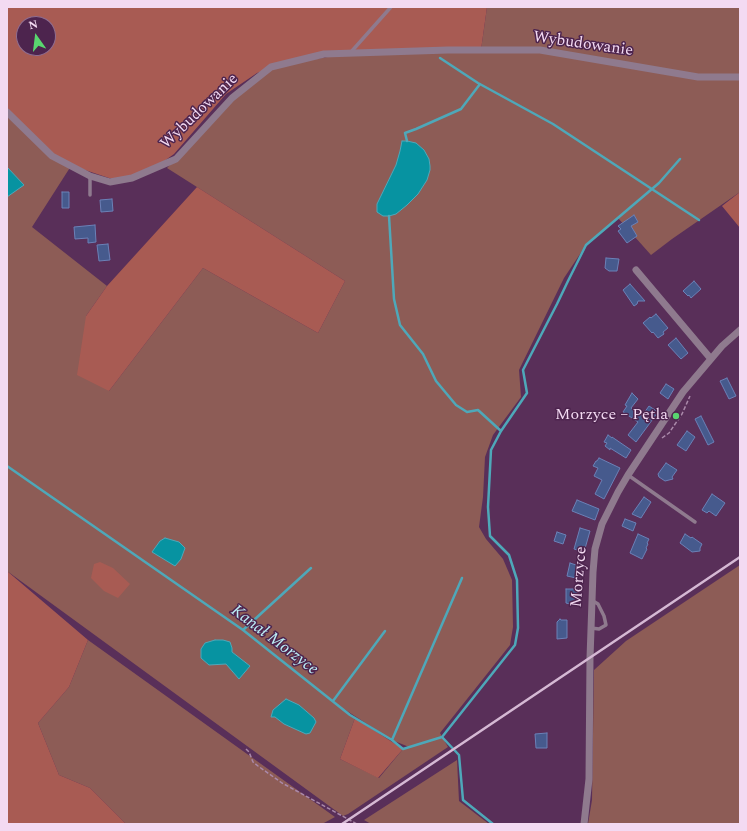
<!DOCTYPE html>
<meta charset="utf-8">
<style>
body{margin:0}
#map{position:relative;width:747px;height:831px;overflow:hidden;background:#592f59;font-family:Spectral,serif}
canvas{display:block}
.frame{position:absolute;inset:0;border:8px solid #f3daf2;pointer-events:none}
.north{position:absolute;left:16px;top:16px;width:40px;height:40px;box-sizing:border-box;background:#4d244e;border:1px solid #8f6d90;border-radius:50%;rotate:346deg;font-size:11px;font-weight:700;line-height:16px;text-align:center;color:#f3daf2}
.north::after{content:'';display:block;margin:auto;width:14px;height:18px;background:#59d56f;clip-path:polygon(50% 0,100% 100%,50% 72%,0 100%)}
</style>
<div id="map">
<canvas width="747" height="831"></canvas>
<div class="frame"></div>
<div class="north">N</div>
</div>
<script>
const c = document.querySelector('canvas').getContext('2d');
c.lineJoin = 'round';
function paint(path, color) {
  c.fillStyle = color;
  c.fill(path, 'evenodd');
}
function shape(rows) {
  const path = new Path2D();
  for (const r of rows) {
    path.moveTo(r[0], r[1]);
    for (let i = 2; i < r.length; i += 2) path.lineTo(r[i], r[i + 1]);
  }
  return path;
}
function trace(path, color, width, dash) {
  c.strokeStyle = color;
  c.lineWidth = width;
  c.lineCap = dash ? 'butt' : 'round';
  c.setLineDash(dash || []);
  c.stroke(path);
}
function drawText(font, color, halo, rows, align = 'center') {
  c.font = font + ' Spectral,serif';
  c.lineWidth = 3;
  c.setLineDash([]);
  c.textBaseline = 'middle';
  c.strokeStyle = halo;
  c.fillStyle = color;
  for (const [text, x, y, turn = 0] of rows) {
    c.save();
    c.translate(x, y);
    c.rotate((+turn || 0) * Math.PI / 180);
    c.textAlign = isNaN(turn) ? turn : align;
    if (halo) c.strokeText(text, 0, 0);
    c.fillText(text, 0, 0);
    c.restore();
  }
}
paint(shape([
 [487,7,740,7,740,192,672,239,651,255,618,218,586,245,564,278,519,370,521,397,493,435,485,457,483,497,479,527,486,539,503,559,512,580,513,627,510,645,440,733,448,747,348,814,343,816,7,571,7,112,71,166,32,227,107,286,86,316,109,391,203,268,318,333,345,281,167,168,229,102,271,67,350,53,481,50],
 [344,709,392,740,409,747,403,749,379,778,340,759,355,718],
 [740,565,740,824,588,824,592,800,594,670,626,641],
 [88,640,335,817,322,824,126,824,90,788,59,775,38,723,69,687],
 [457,760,459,801,489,824,371,824,364,820]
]), '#8d5c56');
paint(shape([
 [7,7,487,7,481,50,366,51,283,63,257,73,226,94,174,154,149,172,115,180,64,163,7,114],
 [24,24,48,24,48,48,24,48],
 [197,187,345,281,318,333,203,268,109,391,77,375,86,316,107,286],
 [740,192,740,228,722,206],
 [100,562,113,568,130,584,118,598,104,591,91,578,94,564],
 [7,571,88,640,69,687,38,723,59,775,90,788,126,824,7,824],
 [355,718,403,749,378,778,340,759]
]), '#a85b53');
const water = shape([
 [402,141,407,141,416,143,424,150,429,159,430,166,430,170,427,180,418,194,407,205,396,214,389,216,383,216,377,212,377,204,396,165,400,151,402,141],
 [7,167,24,185,7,197,7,167],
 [165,538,179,542,185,548,181,559,175,566,152,552,160,541,165,538],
 [215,640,223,640,230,642,232,648,232,652,250,666,239,679,226,664,209,665,201,658,201,649,205,643,215,640],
 [286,699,299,705,314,718,316,722,310,733,306,734,284,724,275,717,271,717,273,710,286,699]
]);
paint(water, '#0793a1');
trace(water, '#4ea8b9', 1);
trace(shape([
 [440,58,478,83,553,124,699,220],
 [407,141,405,133,416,129,461,109,480,84],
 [389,216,394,299,400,325,423,354,436,381,456,405,467,412,478,410,501,431],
 [7,466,243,630,350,715,392,740,403,749,442,737,459,755,463,800,493,824],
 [243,630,311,568],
 [333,701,385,631],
 [442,737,507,655,515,645,518,628,517,580,509,555,490,536,488,507,491,450,501,431,527,393,523,370,557,304,568,281,586,245,659,183,680,159],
 [392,740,462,578]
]), '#4ea8b9', 2.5);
const building = shape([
 [62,192,69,192,69,208,62,208,62,192],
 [112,199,113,211,101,212,100,200,112,199],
 [634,215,638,222,631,226,637,236,627,243,618,231,621,229,618,226,634,215],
 [95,225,96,242,88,243,88,238,75,239,74,227,95,225],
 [108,244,110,260,99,261,97,245,108,244],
 [606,258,619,259,617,271,609,271,605,268,606,258],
 [694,281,701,289,691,298,689,295,688,296,683,291,694,281],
 [630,284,645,301,638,301,637,304,634,306,623,290,630,284],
 [656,314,668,328,663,332,664,334,658,338,653,332,652,333,643,323,650,317,651,318,656,314],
 [676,338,688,353,681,359,668,345,676,338],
 [727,378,736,396,729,399,720,381,727,378],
 [666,384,674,389,668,399,660,393,666,384],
 [632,393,638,399,631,408,642,416,649,406,658,412,636,442,628,435,638,422,623,412,627,406,625,405,632,393],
 [701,416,714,442,708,445,695,419,701,416],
 [687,431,695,437,686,451,677,445,687,431],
 [608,435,612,438,612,437,631,450,626,458,610,448,610,450,605,446,607,443,604,442,608,435],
 [599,458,620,468,604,499,595,494,602,480,594,476,598,468,593,466,596,461,597,461,599,458],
 [666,463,677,470,672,477,673,479,665,481,659,477,658,474,666,463],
 [712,494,725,503,716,516,709,511,707,513,702,510,712,494],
 [644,497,651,502,641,518,632,514,644,497],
 [577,500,599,509,595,520,572,511,577,500],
 [625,519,636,523,633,531,622,526,625,519],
 [580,528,590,531,584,552,574,549,580,528],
 [557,532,566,535,563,544,554,541,557,532],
 [638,534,649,539,647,543,648,544,646,548,647,549,642,559,630,553,638,534],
 [685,534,691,538,692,537,702,544,700,548,700,551,692,552,680,543,685,534],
 [570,563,579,566,576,578,567,576,570,563],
 [566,589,577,589,577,604,573,604,571,606,570,604,566,603,566,589],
 [560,619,561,620,567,620,567,638,557,639,557,622,560,619],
 [547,733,547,748,536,748,535,734,547,733]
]);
paint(building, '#465a8d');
trace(building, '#6b81b7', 1);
trace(shape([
 [662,438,669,433,682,414,690,396],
 [246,749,249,752,253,762,258,766,282,783,357,824]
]), '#aa89aa', 1.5, [4, 2]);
trace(shape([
 [351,52,391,7],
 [90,195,90,176],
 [628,475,695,522],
 [591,628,599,629,606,625,604,616,598,604,593,601]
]), '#8f7a8e', 3.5);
trace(shape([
 [7,112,52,156,90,176,110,182,132,178,176,159,232,98,271,67,324,54,448,50,540,50,698,77,740,77],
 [636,270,711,359],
 [584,824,589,779,590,658,593,572,595,549,602,524,618,492,628,475,683,392,722,346,740,330]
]), '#8f7a8e', 7);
trace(shape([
 [342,824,740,557]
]), '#d5b9d4', 2.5);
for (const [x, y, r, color] of [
 [676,416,4,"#59d56f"]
]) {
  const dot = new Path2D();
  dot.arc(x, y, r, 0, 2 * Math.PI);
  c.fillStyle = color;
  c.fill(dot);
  trace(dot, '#4d244e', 1.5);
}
drawText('16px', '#f3daf2', '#4d244e', [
 ["Wybudowanie",583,45,8],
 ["Wybudowanie",200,112,-44],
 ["Morzyce",580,577,-85]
]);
drawText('16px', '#f3daf2', '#4d244e', [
 ["Morzyce – Pętla",668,416]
], 'right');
drawText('italic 17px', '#bceff6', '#4d244e', [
 ["Kanał Morzyce",274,641,37]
]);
</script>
